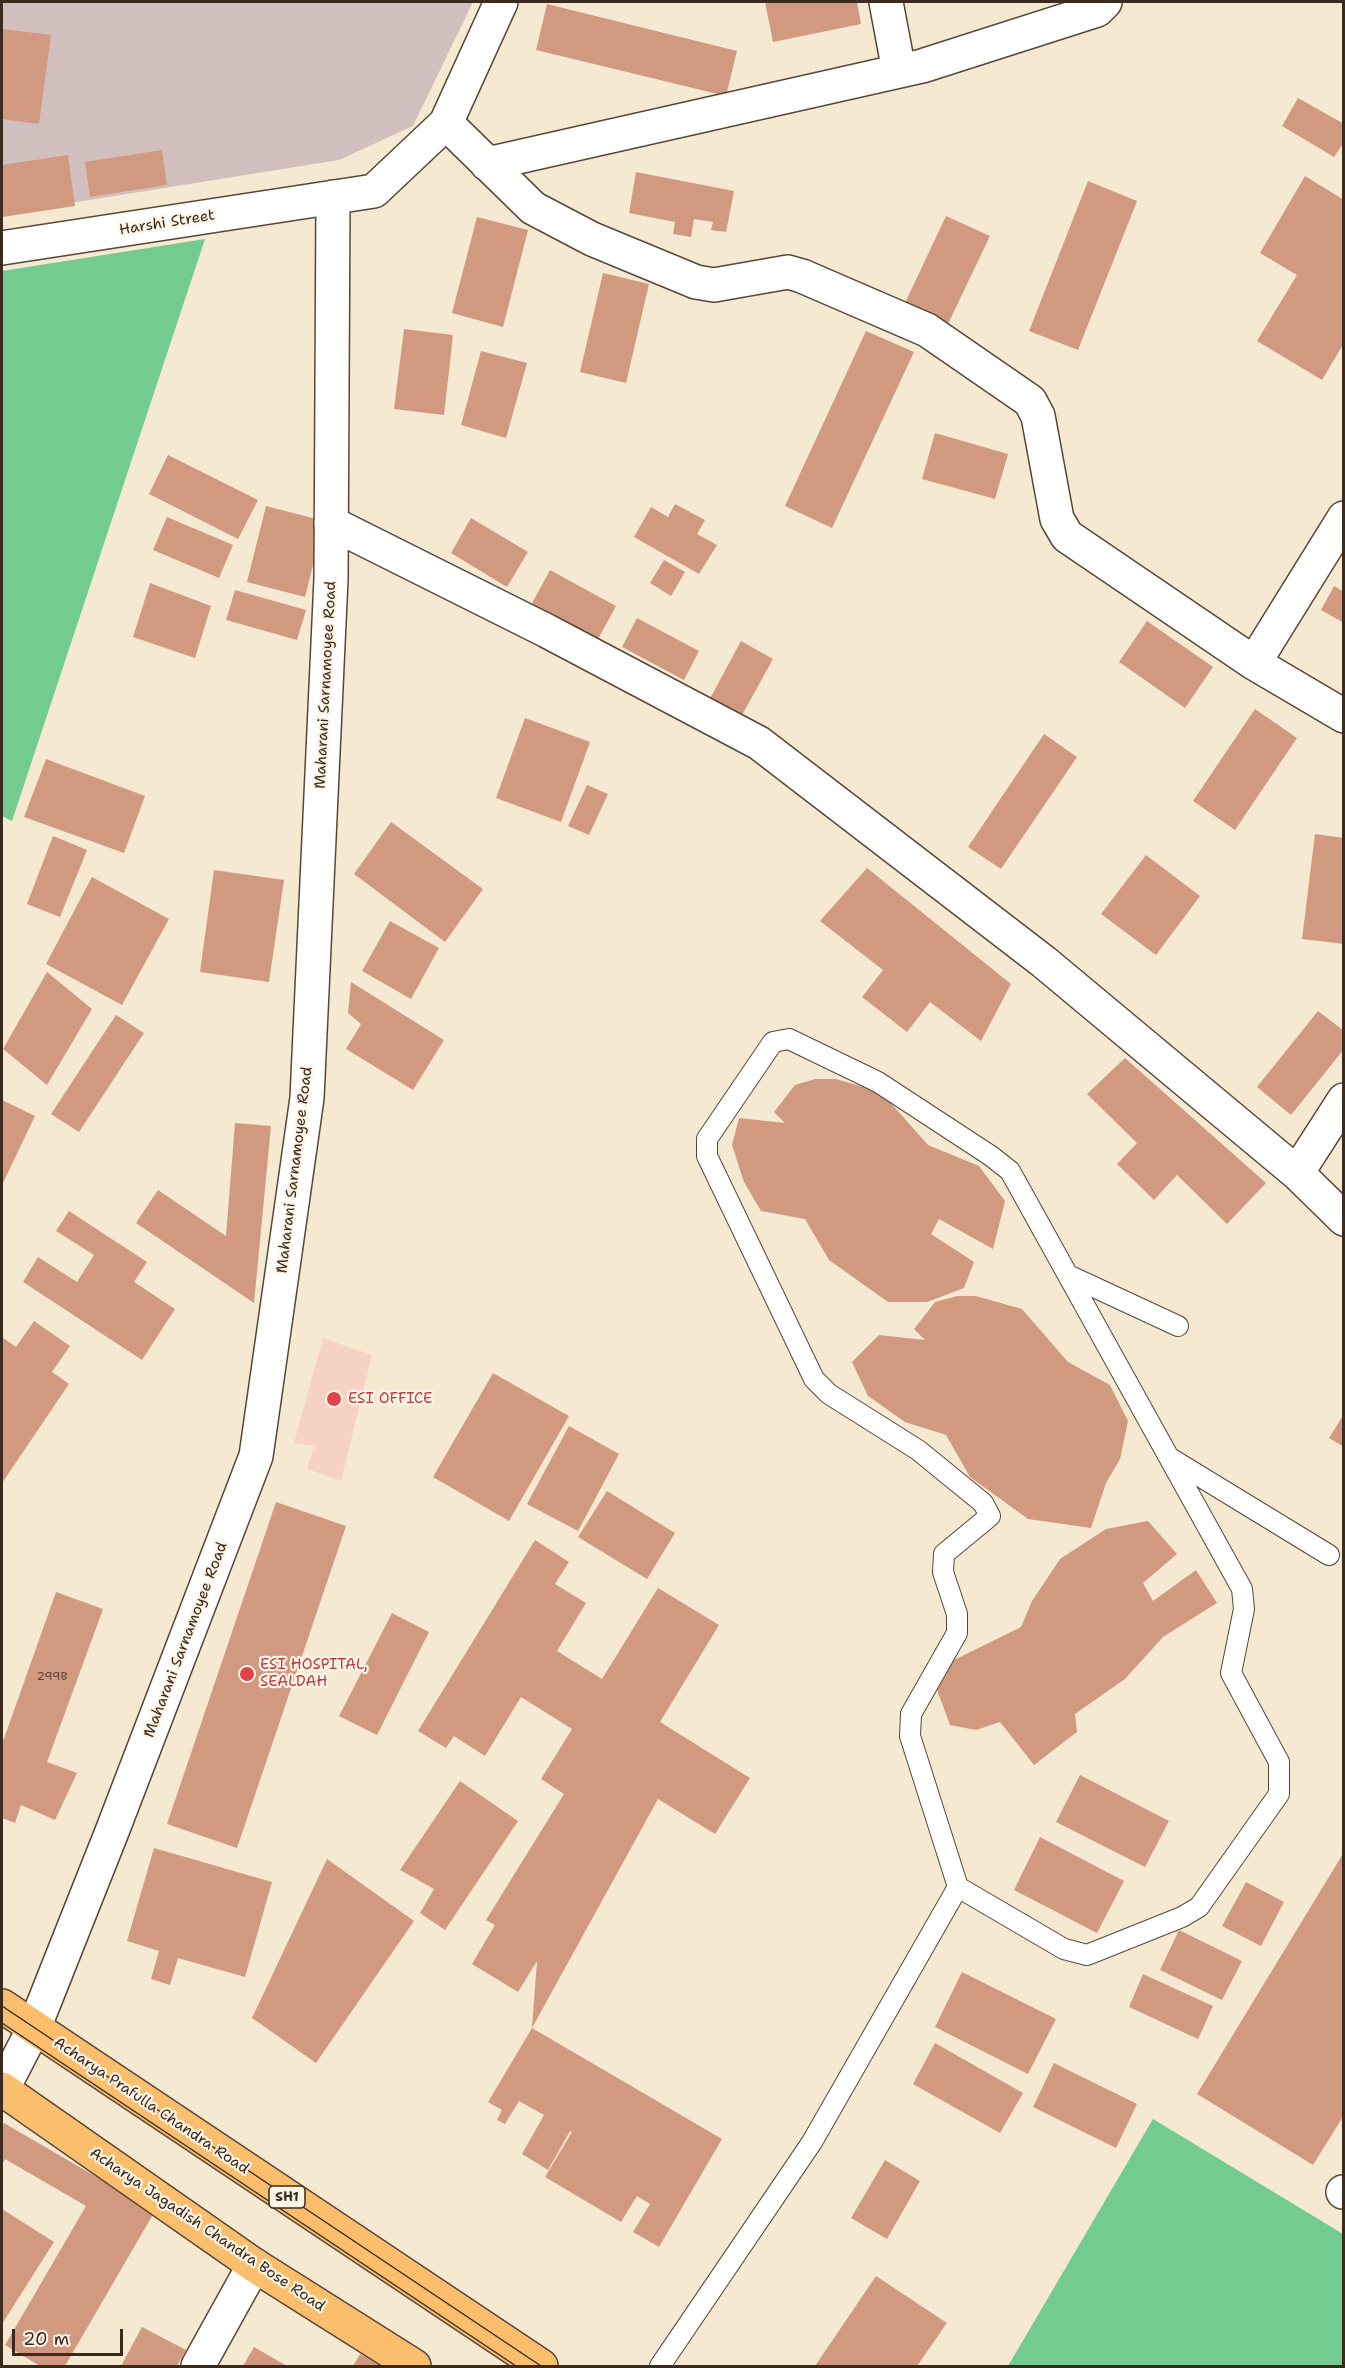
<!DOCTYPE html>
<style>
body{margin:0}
#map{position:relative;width:1345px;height:2368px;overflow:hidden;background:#f6e9d1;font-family:"Shantell Sans",sans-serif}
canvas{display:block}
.frame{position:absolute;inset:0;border:3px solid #3b2a1e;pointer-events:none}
.scale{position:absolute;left:12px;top:2329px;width:111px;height:27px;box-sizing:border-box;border:3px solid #3b2a1e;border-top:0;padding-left:8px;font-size:18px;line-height:21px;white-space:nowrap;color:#3b2a1e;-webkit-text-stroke:4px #fcf5e5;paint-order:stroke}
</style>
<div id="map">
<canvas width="1345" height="2368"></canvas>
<div class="frame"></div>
<div class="scale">20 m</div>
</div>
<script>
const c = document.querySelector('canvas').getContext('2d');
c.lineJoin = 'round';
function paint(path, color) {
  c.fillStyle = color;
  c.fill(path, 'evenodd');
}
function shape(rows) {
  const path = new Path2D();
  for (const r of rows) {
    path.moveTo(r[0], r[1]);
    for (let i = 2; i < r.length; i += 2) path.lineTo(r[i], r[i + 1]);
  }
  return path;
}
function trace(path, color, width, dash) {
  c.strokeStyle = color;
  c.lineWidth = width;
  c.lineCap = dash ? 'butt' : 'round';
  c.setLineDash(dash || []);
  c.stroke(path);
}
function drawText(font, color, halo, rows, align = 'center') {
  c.font = font + ' "Shantell Sans",sans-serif';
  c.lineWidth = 4.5;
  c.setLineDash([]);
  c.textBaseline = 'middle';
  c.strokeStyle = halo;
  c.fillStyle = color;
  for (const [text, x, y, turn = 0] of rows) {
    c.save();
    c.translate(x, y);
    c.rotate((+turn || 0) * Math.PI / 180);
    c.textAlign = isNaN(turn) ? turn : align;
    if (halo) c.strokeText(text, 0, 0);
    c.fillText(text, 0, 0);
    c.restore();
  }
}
paint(shape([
 [323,1338,372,1355,341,1481,307,1469,314,1446,294,1443]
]), '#f6d2c4');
paint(shape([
 [2,2,473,2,413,126,339,160,2,214]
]), '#d1bfbe');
paint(shape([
 [205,239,12,821,2,816,2,271],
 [1153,2119,1343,2234,1343,2366,1008,2366]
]), '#73cb90');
paint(shape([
 [765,2,857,2,861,24,773,42],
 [547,4,737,51,726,96,536,50],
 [2,29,51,35,39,124,2,119],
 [1298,98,1344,124,1344,142,1334,157,1282,126],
 [162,150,167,185,90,197,85,162],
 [68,155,75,206,2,217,2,165],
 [636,172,734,191,726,232,711,230,713,222,694,219,691,237,673,234,675,222,629,213],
 [1305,176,1344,200,1344,343,1322,380,1257,341,1297,275,1260,253],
 [1088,181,1137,201,1078,350,1029,331],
 [946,216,990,236,947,326,904,305],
 [477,217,528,230,503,327,452,313],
 [603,273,649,284,626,383,580,372],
 [404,329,453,335,444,415,394,409],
 [866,331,914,352,832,528,785,506],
 [481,351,527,363,506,438,461,425],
 [935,433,1008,454,995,499,922,479],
 [168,455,258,500,238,539,149,494],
 [675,504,705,520,697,534,717,545,699,574,634,537,651,507,668,517],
 [266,506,324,521,305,597,247,582],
 [167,517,233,545,219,578,153,550],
 [471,518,528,552,507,587,451,553],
 [664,560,685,572,671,596,650,583],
 [550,570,616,606,597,641,531,605],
 [150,583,211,606,195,658,133,637],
 [1334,586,1344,592,1344,623,1321,610],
 [235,590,306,610,297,640,226,620],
 [637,618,699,651,684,680,622,647],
 [1147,621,1213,667,1185,708,1119,662],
 [741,641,773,659,737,724,706,706],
 [1255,709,1297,738,1235,830,1193,801],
 [525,718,590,742,561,822,496,798],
 [1044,734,1077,757,1001,869,968,847],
 [46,759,145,796,124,853,24,817],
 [587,785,608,794,589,835,568,826],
 [391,822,483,889,445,942,354,874],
 [1315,834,1344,838,1344,944,1302,939],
 [53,836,87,850,60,917,27,904],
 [1146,855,1200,896,1156,955,1101,914],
 [867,868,1011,984,981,1041,930,1002,907,1032,862,997,883,970,820,921],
 [214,870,284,880,269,982,200,972],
 [92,877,169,919,122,1005,46,964],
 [390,921,439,948,411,999,362,971],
 [47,972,92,1009,47,1085,3,1049],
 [351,982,444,1040,413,1090,346,1049,361,1024,348,1013],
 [1318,1011,1344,1031,1344,1049,1291,1115,1257,1087],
 [116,1015,144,1033,79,1132,51,1114],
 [1125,1058,1266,1183,1227,1224,1177,1175,1154,1200,1117,1164,1137,1143,1087,1094],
 [815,1079,836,1079,881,1092,928,1145,979,1166,1005,1201,993,1249,939,1219,931,1234,974,1262,964,1288,927,1302,888,1302,829,1260,805,1219,761,1211,744,1182,732,1145,739,1118,785,1123,774,1112,795,1085],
 [2,1100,35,1116,2,1185],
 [235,1123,271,1126,254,1303,136,1223,158,1190,226,1236],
 [69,1211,147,1262,134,1282,175,1309,142,1360,23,1282,38,1257,77,1282,94,1255,56,1231],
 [957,1296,976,1296,1022,1309,1068,1362,1110,1385,1128,1421,1120,1459,1106,1483,1091,1528,1028,1519,970,1477,946,1435,905,1422,868,1396,852,1362,879,1335,925,1340,914,1329,935,1302],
 [34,1321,70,1346,52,1372,69,1384,2,1483,2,1337,16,1347],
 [493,1373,569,1416,509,1521,433,1477],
 [1344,1414,1344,1447,1329,1438],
 [569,1426,619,1454,578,1531,527,1504],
 [607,1491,675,1533,647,1579,578,1537],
 [276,1502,346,1526,237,1848,167,1824],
 [1148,1521,1177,1554,1143,1583,1153,1601,1196,1570,1217,1603,1163,1637,1125,1679,1075,1714,1077,1732,1034,1765,1000,1722,976,1730,950,1725,937,1690,952,1661,1021,1627,1032,1601,1060,1559,1106,1529],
 [535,1540,569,1562,555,1584,586,1603,557,1651,602,1679,658,1588,719,1625,660,1722,750,1778,715,1834,658,1799,532,2028,537,1961,518,1992,472,1964,495,1925,486,1920,564,1794,541,1779,572,1729,521,1697,485,1756,454,1736,446,1748,418,1731],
 [56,1592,103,1609,47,1762,77,1773,55,1820,21,1805,15,1823,2,1818,2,1744],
 [392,1613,429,1632,377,1735,339,1716],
 [1080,1775,1169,1821,1145,1867,1056,1822],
 [460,1781,518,1821,445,1930,420,1913,434,1889,400,1870],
 [1040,1837,1124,1881,1097,1933,1014,1890],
 [154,1848,272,1882,245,1977,178,1958,170,1985,151,1979,159,1951,127,1941],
 [1344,1852,1344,2115,1313,2165,1197,2094],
 [327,1859,414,1921,316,2063,252,2018],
 [1246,1882,1284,1902,1261,1946,1222,1926],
 [1179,1930,1242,1961,1222,2000,1160,1970],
 [962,1972,1056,2019,1028,2074,935,2027],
 [1143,1974,1213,2006,1198,2039,1129,2007],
 [532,2028,722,2139,659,2247,633,2232,650,2204,637,2196,621,2222,545,2177,572,2132,570,2131,548,2170,522,2154,544,2115,519,2101,505,2124,497,2120,502,2110,488,2102],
 [935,2043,1023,2093,1000,2133,913,2084],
 [1054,2063,1137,2104,1116,2148,1033,2107],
 [4,2123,155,2211,65,2366,40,2366,5,2345,86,2206,5,2159,2,2165,2,2128],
 [885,2160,920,2181,887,2239,851,2218],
 [2,2209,54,2242,2,2324],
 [876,2276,947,2323,917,2366,815,2366],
 [142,2327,186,2350,177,2366,121,2366],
 [254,2347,287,2366,243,2366],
 [360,2354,382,2366,353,2366]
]), '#d19a80');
const service = shape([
 [1068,1275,1178,1326],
 [1170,1458,1329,1555],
 [660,2366,812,2142,958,1887,910,1736,911,1714,957,1633,957,1614,943,1572,944,1554,990,1516,983,1503,918,1450,829,1394,814,1379,707,1156,707,1139,773,1042,789,1039,878,1082,991,1156,1010,1171,1242,1589,1244,1609,1231,1673,1279,1762,1279,1794,1199,1907,1182,1917,1087,1955,1064,1949,958,1887]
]);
const minor = shape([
 [886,2,899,71],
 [446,123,533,208,592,239,696,282,714,285,788,272,802,276,927,330,1030,401,1038,416,1057,519,1067,536,1254,663,1344,716],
 [487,164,922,66,1097,10,1105,2],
 [331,523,547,631,759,743,1044,962,1297,1173],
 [1254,663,1344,518],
 [1344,1100,1297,1173,1344,1219],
 [1343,2192,1344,2192],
 [198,2366,254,2265]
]);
const tertiary = shape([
 [2,248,374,191,446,123,501,2],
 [2,2090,34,2028,113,1829,256,1456,307,1098,331,579,333,197]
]);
const primary = shape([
 [2,2006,541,2366],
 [2,2089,254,2265,414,2366]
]);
trace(service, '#574739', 22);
trace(minor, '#574739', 36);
trace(tertiary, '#574739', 36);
trace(primary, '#574739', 36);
trace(service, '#fff', 20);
trace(minor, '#fff', 33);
trace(tertiary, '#fff', 33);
trace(primary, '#fabe6d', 33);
trace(shape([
 [2,2006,541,2366],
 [2,2023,516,2366]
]), '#3b2a1e', 1.5);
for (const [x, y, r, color] of [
 [334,1399,8,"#e0444e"],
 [247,1674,8,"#e0444e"]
]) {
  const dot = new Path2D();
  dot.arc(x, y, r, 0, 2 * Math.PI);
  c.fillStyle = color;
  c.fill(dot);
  trace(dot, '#fcf5e5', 2);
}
drawText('12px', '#604636', null, [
 ["299B",52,1677]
]);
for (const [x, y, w] of [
 [287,2197,36]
]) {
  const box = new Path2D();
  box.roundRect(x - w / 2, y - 11, w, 22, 4.5);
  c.fillStyle = '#fcf5e5';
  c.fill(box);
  trace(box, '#3b2a1e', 1.5);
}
drawText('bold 14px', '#3b2a1e', null, [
 ["SH1",287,2197]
]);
drawText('15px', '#3b2a1e', '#fcf5e5', [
 ["Harshi Street",167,223,-9],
 ["Maharani Sarnamoyee Road",326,685,-87],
 ["Maharani Sarnamoyee Road",295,1170,-83],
 ["Maharani Sarnamoyee Road",186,1640,-69],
 ["Acharya Prafulla Chandra Road",151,2106,34],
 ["Acharya Jagadish Chandra Bose Road",207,2230,34]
]);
drawText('15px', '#be3a42', '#fcf5e5', [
 ["ESI OFFICE",348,1399],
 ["ESI HOSPITAL,",260,1665],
 ["SEALDAH",260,1682]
], 'left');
</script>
